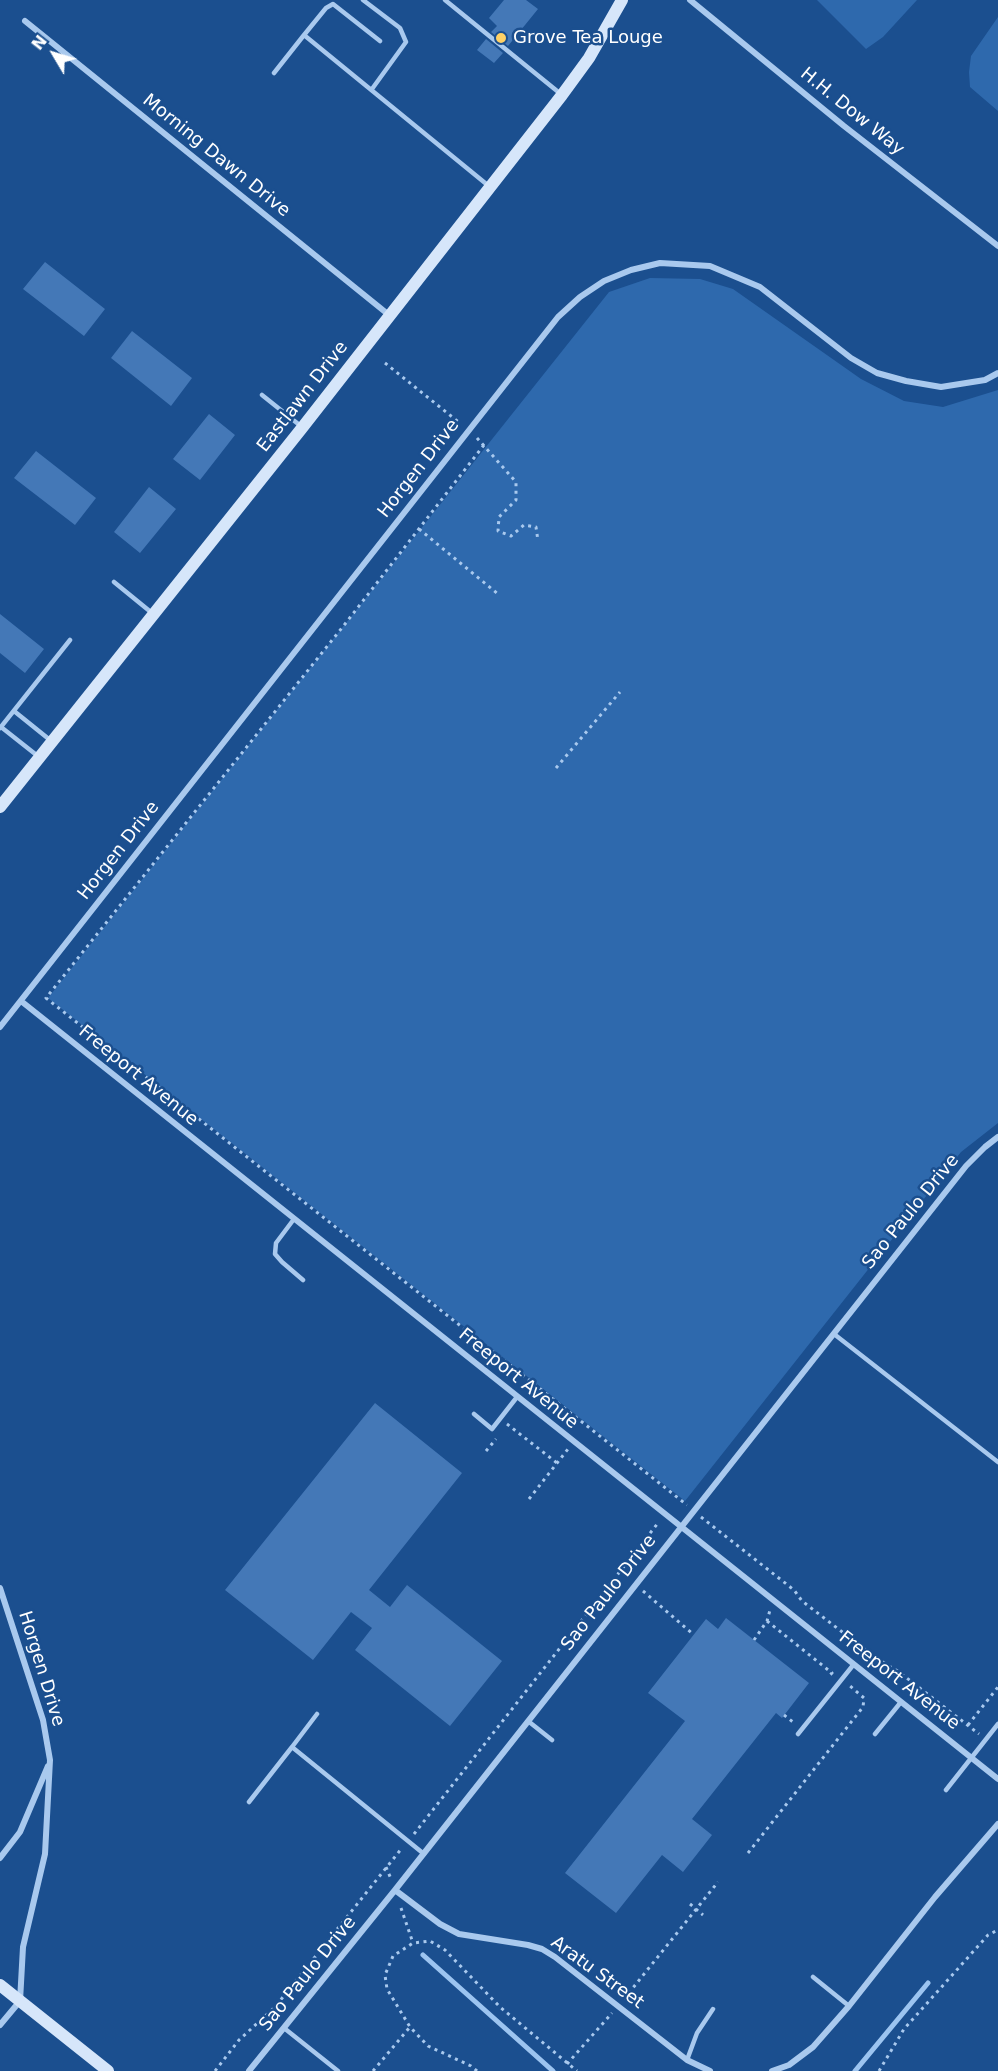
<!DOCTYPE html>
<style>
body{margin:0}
#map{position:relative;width:998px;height:2071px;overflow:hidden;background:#1b4f8f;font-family:"DejaVu Sans",sans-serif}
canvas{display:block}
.north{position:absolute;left:24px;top:24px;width:60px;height:60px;-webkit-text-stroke:4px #1b4f8f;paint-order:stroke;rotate:308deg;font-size:16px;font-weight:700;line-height:24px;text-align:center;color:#fff}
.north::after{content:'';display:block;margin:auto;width:21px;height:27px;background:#fff;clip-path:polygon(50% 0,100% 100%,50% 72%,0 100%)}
</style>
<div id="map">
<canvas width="998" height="2071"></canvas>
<div class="north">N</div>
</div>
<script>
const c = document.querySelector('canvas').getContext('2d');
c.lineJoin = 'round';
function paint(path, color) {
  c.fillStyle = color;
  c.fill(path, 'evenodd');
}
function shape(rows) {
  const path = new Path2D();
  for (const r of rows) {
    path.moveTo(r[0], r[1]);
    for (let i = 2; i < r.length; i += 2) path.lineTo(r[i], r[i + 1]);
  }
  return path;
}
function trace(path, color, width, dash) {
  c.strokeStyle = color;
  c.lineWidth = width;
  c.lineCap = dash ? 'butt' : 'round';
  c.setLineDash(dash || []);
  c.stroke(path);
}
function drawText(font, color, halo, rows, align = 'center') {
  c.font = font + ' "DejaVu Sans",sans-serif';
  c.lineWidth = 5;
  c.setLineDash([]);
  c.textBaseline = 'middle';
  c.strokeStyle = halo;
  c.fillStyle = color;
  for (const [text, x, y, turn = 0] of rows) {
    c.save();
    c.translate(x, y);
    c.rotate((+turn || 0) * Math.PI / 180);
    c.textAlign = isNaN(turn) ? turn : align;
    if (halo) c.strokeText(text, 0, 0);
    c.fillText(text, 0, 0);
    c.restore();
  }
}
paint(shape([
 [817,0,917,0,883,37,866,49],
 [998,17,998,111,970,87,969,72,971,56],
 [650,278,700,279,733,289,861,379,904,401,943,407,998,390,998,1123,961,1152,685,1501,48,998,609,292]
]), '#2e69ad');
trace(shape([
 [423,1955,553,2071],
 [855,2071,928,1983]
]), '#9cc4f0', 5);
paint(shape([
 [504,0,526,0,538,9,508,46,491,32,497,26,489,18],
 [486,39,503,53,494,63,477,50],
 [45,262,105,309,84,336,23,289],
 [132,331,192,378,171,406,111,358],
 [209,414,235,435,200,480,173,459],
 [36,451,96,498,75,525,14,478],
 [149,487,176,509,140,553,114,532],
 [0,614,44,649,25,673,0,653],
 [375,1403,462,1473,369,1590,390,1607,407,1585,502,1661,450,1726,355,1650,372,1628,351,1612,313,1660,225,1590],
 [726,1618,809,1683,782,1718,776,1713,692,1819,712,1835,683,1872,662,1855,616,1913,565,1873,685,1721,648,1693,706,1619,718,1629]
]), '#4478b7');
trace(shape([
 [385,363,461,424],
 [477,438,516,482,516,500,499,517,498,531,511,536,524,525,536,527,538,541],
 [484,445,345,624,46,998,687,1505],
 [419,529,498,594],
 [556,768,620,692],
 [507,1424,557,1463],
 [486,1451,496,1439],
 [529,1499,568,1449],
 [701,1517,794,1590,802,1601,876,1658,899,1672,979,1734],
 [643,1591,694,1635],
 [767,1621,832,1673,830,1675],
 [754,1640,767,1621,770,1610],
 [784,1715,793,1722],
 [968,1725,998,1687],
 [414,1834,658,1523],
 [748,1853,863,1707,864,1698,850,1686],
 [386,1867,391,1879],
 [690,1904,703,1915],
 [401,1908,413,1943],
 [624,1999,718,1882],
 [567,2064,612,2013],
 [215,2071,239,2040,275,2007,402,1848],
 [373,2071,410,2027],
 [477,2071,471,2066,428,2046,410,2027,387,1989,385,1975,393,1956,413,1943,430,1941,445,1950,500,2007,577,2071],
 [879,2071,904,2029,988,1935,998,1930]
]), '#a9c9ee', 3, [3, 4.5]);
trace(shape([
 [363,0,400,28,406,42,372,89],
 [445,0,562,95],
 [304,35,326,8,333,4,380,41],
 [274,73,304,35,490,187],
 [262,395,302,427],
 [114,582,152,613],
 [14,711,50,740],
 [1,727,39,757],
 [0,728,70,640],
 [294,1219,276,1243,275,1254,282,1262,303,1280],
 [834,1334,998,1462],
 [474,1414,492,1429,517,1397],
 [528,1721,552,1740],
 [798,1734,854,1664],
 [875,1734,901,1702],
 [292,1747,317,1714],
 [946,1790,998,1724],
 [249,1802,292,1747,424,1854],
 [813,1977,849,2006],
 [284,2028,338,2071],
 [687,2060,697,2033,713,2009]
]), '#a9c9ee', 4.5);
trace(shape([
 [690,0,844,126,998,246],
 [25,21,389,315],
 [21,1001,998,1779],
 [0,1027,558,317,580,297,604,281,631,270,660,263,710,266,760,287,851,358,877,373,906,381,941,387,985,380,998,373],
 [0,1588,43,1720,50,1760,45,1854,23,1947,20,2001,0,2025],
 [0,1858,20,1832,48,1766],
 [395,1890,440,1924,459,1934,528,1945,542,1949,555,1957,687,2060,710,2071],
 [249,2071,395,1890,966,1166,985,1147,998,1137],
 [772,2071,789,2065,813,2047,849,2006,935,1897,998,1824]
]), '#a9c9ee', 6);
trace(shape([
 [0,807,302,428,562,95,589,58,622,0],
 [0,1985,108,2071]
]), '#d6e6fa', 12);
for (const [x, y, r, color] of [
 [501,38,6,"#ffd166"]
]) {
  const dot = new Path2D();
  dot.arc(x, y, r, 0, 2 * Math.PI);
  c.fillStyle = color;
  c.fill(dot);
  trace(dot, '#1b4f8f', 2);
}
drawText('18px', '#fff', '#1b4f8f', [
 ["Grove Tea Louge",513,38]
], 'left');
drawText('18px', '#fff', '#1b4f8f', [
 ["H.H. Dow Way",852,112,39],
 ["Morning Dawn Drive",216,156,39],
 ["Eastlawn Drive",303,397,-52],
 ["Horgen Drive",419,469,-52],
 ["Horgen Drive",119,851,-52],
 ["Freeport Avenue",138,1076,39],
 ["Sao Paulo Drive",911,1212,-51],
 ["Freeport Avenue",518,1379,39],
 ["Sao Paulo Drive",609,1593,-52],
 ["Horgen Drive",41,1669,73],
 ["Freeport Avenue",899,1681,38],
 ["Aratu Street",597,1973,36],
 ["Sao Paulo Drive",308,1974,-51]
]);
</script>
